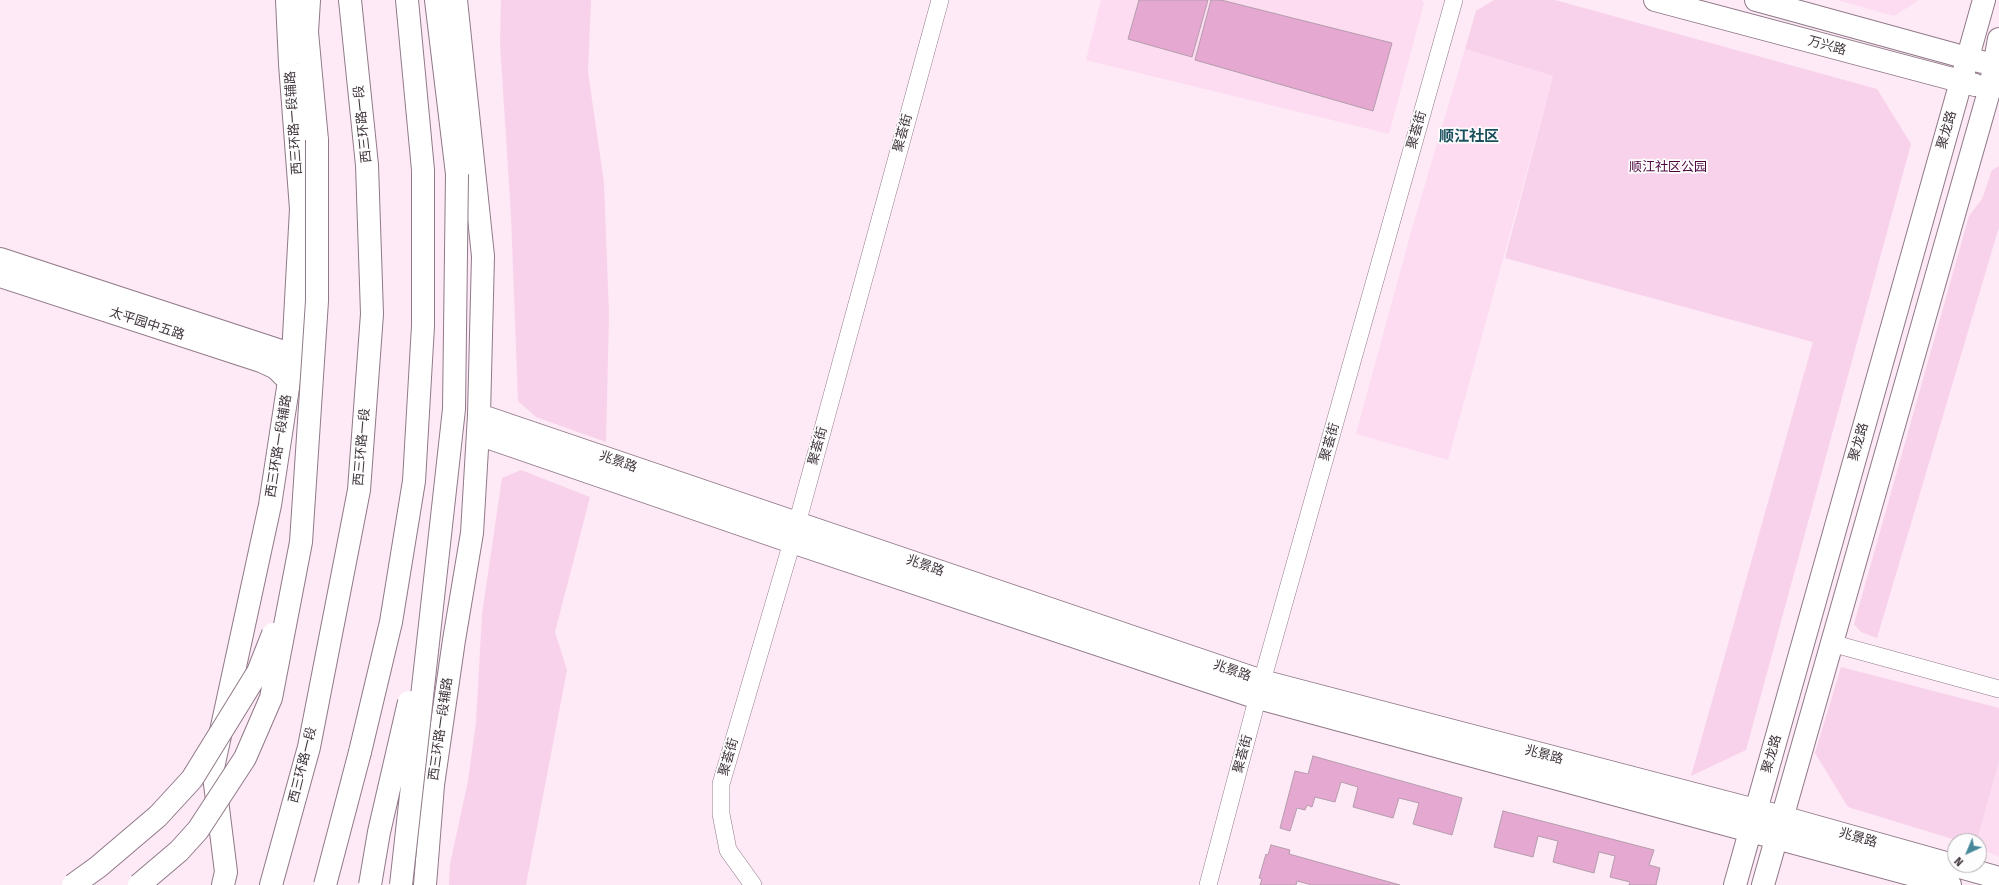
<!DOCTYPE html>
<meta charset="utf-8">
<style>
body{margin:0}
#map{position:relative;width:1999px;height:885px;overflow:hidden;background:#fee9f6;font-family:"Fira Sans",sans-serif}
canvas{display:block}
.north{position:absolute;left:1947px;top:833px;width:40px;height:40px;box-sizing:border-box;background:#fdfdfd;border:1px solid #b1adb0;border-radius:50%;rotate:224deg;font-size:11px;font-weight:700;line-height:16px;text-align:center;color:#3f353c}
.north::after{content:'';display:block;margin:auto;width:14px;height:18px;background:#468899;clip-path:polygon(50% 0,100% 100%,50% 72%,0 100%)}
</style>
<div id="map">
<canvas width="1999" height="885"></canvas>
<div class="north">N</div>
</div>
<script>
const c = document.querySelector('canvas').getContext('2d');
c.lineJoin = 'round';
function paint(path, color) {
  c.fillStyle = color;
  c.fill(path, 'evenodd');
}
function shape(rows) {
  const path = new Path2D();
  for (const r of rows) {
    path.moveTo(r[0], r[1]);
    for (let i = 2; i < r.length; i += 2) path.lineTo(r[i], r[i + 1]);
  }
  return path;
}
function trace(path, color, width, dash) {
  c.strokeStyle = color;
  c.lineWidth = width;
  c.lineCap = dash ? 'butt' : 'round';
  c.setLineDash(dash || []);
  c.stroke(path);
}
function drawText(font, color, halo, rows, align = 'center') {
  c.font = font + ' "Fira Sans","Noto Sans SC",sans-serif';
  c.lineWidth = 3.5;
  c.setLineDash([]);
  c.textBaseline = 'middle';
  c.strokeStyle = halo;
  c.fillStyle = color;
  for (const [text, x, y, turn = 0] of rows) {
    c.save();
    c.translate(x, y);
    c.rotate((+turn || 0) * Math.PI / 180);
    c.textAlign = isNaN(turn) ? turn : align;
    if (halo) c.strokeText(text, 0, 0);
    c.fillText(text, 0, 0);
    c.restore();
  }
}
paint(shape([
 [1101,0,1422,0,1424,3,1389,134,1086,60],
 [1837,0,1919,0,1894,16],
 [1465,49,1553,76,1448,460,1356,434,1411,232],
 [1999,761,1999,857,1979,848,1979,841,1977,841]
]), '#fddcf1');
paint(shape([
 [501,0,591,0,588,72,604,183,609,314,606,442,536,417,518,401,511,215,500,43],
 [1494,0,1555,0,1877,89,1911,144,1746,750,1691,776,1813,342,1505,258,1553,76,1465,49,1476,11],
 [1999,166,1999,227,1877,638,1861,632,1854,624,1969,216,1982,199,1992,170],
 [521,470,590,497,555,632,567,670,526,885,449,885,450,864,468,781,476,722,482,614,502,478],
 [1841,667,1999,708,1999,761,1977,841,1959,841,1848,807,1815,753]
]), '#f8d2ea');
const building = shape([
 [1139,0,1208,0,1192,57,1128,39,1139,0],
 [1211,0,1221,0,1392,43,1373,111,1195,60,1211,0],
 [1313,756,1462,798,1452,835,1413,824,1419,803,1399,798,1393,818,1353,807,1358,787,1341,782,1335,802,1315,797,1312,807,1307,805,1305,810,1297,808,1290,831,1280,828,1295,771,1308,774,1313,756],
 [1503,811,1654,850,1649,865,1660,868,1656,885,1629,885,1630,882,1610,877,1615,856,1599,852,1594,873,1553,862,1558,841,1538,836,1533,857,1494,847,1503,811],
 [1271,845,1290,850,1289,854,1400,885,1312,885,1297,881,1296,885,1260,885,1262,879,1259,878,1266,854,1268,855,1271,845]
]);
paint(building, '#e5a9d1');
trace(building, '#b49cac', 1);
const street = shape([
 [1831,643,1999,689],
 [753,885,728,850,721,814,721,784,792,542,940,0],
 [1208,885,1262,681,1454,0]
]);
const secondary = shape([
 [1655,0,1975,85],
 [1756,0,1982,62],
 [0,259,293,355],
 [0,276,261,361,276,368,289,381],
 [479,415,1262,681,1782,817,1999,878],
 [478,434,792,542,1258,698,1950,885],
 [223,885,226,872,213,768,270,505,293,355,301,209,290,64,287,0],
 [425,885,433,785,454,640,472,533,479,415,483,256,456,0],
 [1735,885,1984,0],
 [1763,885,1990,88,1999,39]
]);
const highway = shape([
 [309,0,307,32,317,140],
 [436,0,457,174],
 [360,752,391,622,414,481,423,326,423,170,407,0],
 [271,885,309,747,359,490,372,314,367,165,350,0]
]);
trace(street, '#907988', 18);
trace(secondary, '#907988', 24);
trace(highway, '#907988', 24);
trace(street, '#fff', 17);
trace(secondary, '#fff', 22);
trace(highway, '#fff', 22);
const highwayBridge = shape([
 [73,885,98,867,158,816,192,779,258,672,273,634],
 [139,885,179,851,198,830,245,758,271,698,301,542,317,301,317,140],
 [325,885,360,752],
 [370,885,379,832,409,702],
 [401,885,454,409,457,174]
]);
trace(highwayBridge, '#907988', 24, []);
trace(highwayBridge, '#fff', 22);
drawText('13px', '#3f353c', '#fdfdfd', [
 ["万兴路",1827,46,15],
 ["西三环路一段辅路",294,123,-94],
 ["西三环路一段",363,124,-96],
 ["聚荟街",1417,130,-74],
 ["聚龙路",1947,130,-74],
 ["聚荟街",903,133,-75],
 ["太平园中五路",147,324,18],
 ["聚荟街",1330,442,-74],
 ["聚龙路",1859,442,-74],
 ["西三环路一段辅路",279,446,-81],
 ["聚荟街",818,446,-75],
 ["西三环路一段",362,447,-85],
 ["兆景路",618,462,19],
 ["兆景路",925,566,19],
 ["兆景路",1232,671,19],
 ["西三环路一段辅路",441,729,-82],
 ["聚荟街",1243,754,-75],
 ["聚龙路",1772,754,-74],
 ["兆景路",1544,755,15],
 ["聚荟街",729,757,-74],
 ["西三环路一段",303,765,-76],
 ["兆景路",1858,838,16]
]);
drawText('13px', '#4b033c', '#fdfdfd', [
 ["顺江社区公园",1668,167]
]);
drawText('bold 15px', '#1a505e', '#fdfdfd', [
 ["顺江社区",1469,137]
]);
</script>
